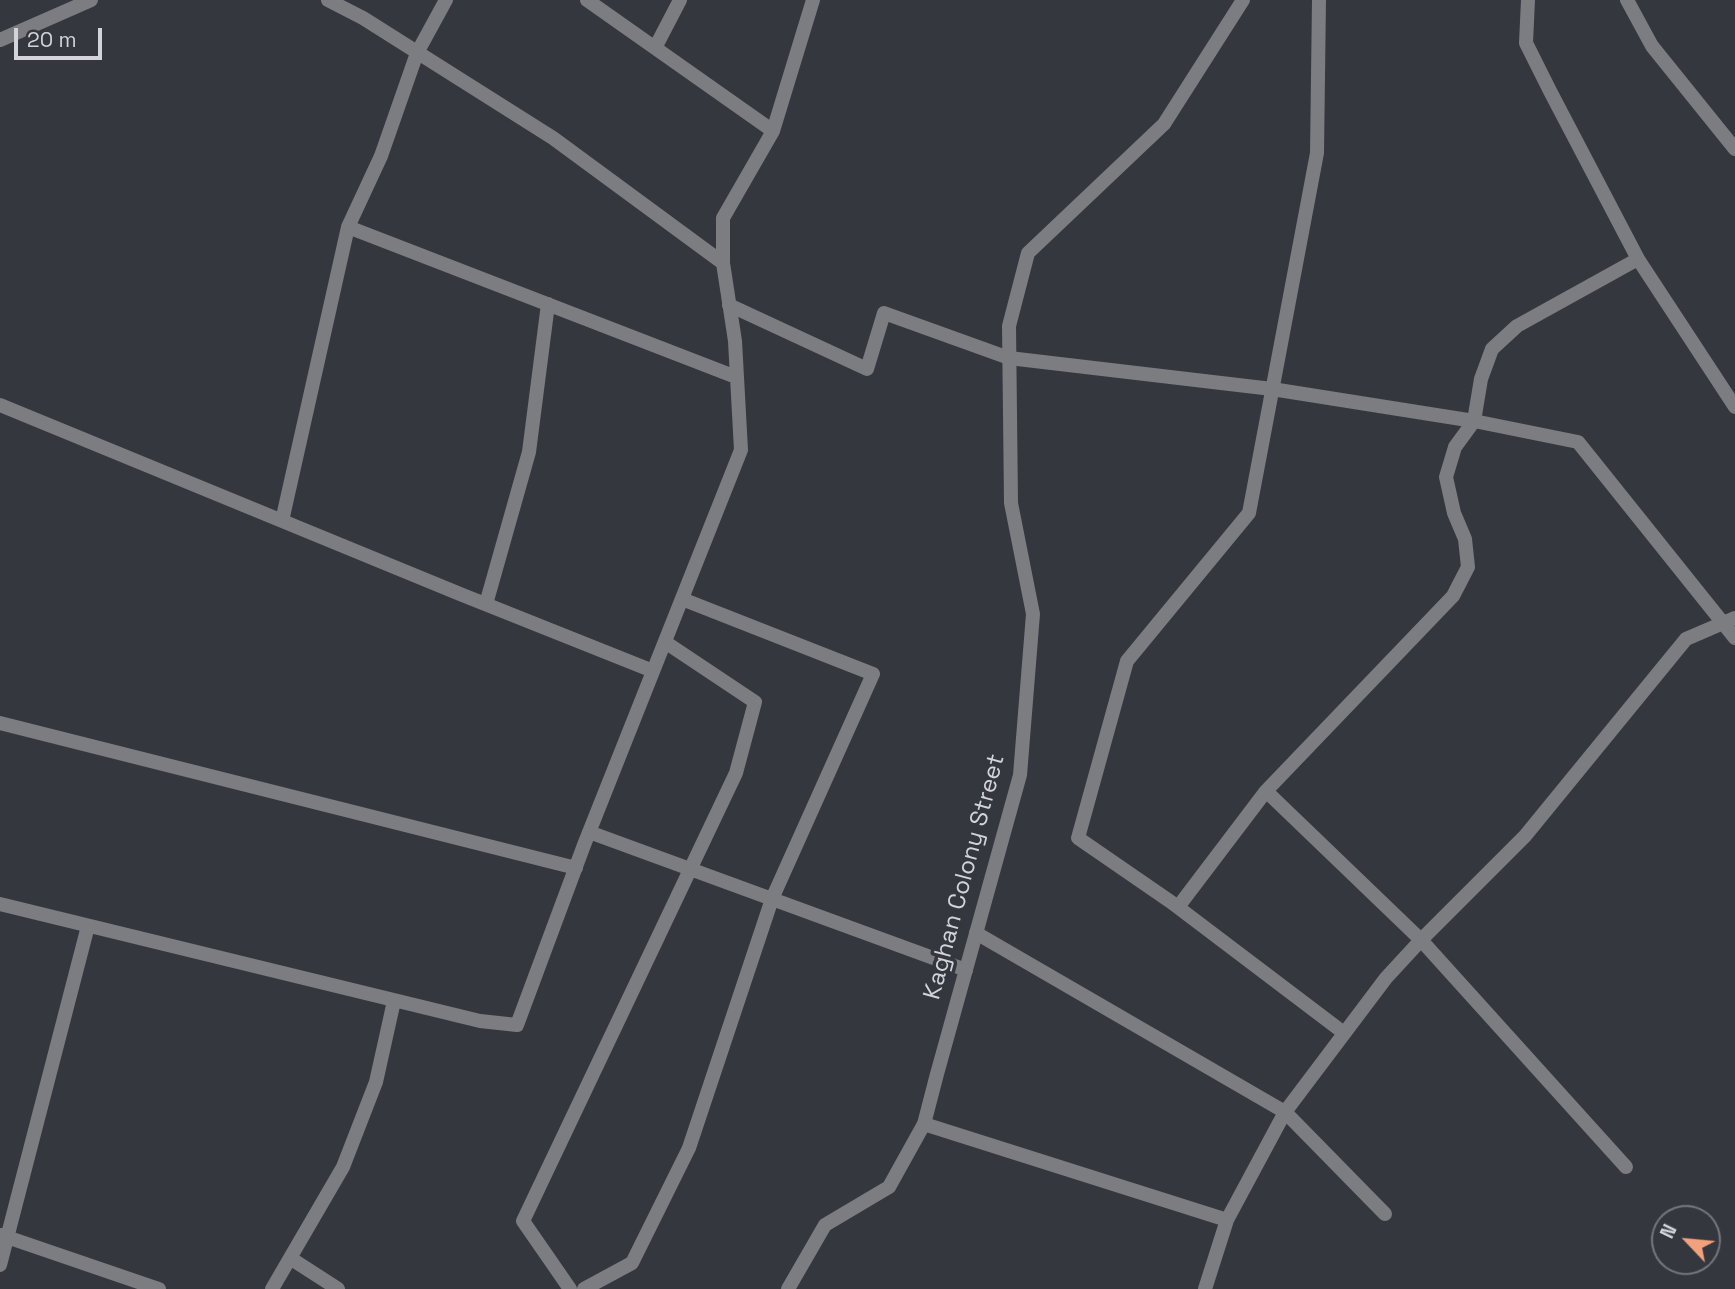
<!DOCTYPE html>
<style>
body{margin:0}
#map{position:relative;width:1735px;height:1289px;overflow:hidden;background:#35373f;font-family:"Space Grotesk",sans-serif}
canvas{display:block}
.north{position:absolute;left:1651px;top:1205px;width:70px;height:70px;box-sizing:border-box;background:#35373f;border:2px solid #74767d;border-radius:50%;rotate:296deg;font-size:19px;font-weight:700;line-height:28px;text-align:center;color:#d3d4d9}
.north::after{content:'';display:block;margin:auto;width:24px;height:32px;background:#f1a17c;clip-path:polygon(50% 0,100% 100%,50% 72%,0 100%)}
.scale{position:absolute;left:14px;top:28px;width:88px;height:32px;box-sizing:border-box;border:4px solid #d3d4d9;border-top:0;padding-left:9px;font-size:21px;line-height:24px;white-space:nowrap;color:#d3d4d9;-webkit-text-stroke:5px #35373f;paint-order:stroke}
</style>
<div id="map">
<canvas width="1735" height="1289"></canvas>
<div class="north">N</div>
<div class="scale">20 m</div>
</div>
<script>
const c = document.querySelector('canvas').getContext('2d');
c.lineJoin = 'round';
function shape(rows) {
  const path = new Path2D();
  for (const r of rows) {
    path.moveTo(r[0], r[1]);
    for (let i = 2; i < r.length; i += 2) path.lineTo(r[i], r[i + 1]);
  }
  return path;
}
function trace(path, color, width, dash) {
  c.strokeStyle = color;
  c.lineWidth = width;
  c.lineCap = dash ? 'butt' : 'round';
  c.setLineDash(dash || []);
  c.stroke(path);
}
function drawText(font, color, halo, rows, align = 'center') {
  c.font = font + ' "Space Grotesk",sans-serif';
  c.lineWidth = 7;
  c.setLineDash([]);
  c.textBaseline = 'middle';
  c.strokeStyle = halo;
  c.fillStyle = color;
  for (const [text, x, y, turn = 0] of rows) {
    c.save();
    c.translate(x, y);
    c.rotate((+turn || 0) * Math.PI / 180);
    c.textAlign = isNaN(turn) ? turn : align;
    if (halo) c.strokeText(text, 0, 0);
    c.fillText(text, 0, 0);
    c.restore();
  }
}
trace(shape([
 [328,0,363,18,553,138,723,263],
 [587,0,773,131],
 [1319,0,1317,153,1249,513,1127,661,1078,838,1171,902,1344,1033],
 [1528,0,1526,43,1550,91,1638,259,1735,407],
 [1627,0,1652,46,1735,149],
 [0,40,91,0],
 [655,48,680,0],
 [348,227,736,377],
 [1638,259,1517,326,1492,349,1481,379,1474,421,1578,442,1735,638],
 [729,305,867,369,884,313,1009,358,1272,389,1474,421,1455,447,1446,477,1454,513,1465,539,1468,567,1453,596,1266,791,1421,940,1626,1167],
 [0,405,460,594,653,671],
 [282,521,348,227,381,156,417,53,446,0],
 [486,604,529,452,548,304],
 [0,723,576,868],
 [589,832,966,970],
 [0,904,480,1021,517,1025,584,845,741,450,735,341,723,263,723,218,773,131,813,0],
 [1178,907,1266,791],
 [976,933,1285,1112,1385,1214],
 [924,1124,1227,1220],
 [1,1235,159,1289],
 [290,1258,338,1289],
 [0,1265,88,926],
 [272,1289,343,1167,376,1082,394,1001],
 [570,1289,523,1221,736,773,755,702,665,642],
 [584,1289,632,1263,689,1148,772,899,873,674,682,599],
 [1205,1289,1227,1220,1285,1112,1386,978,1421,940,1525,836,1686,639,1735,618]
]), '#7b7d81', 14);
trace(shape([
 [788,1289,825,1225,889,1187,924,1124,937,1074,1020,775,1033,614,1011,503,1009,326,1028,253,1164,124,1243,0]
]), '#7b7d81', 14);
drawText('24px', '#d3d4d9', '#35373f', [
 ["Kaghan Colony Street",965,877,-75]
]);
</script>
